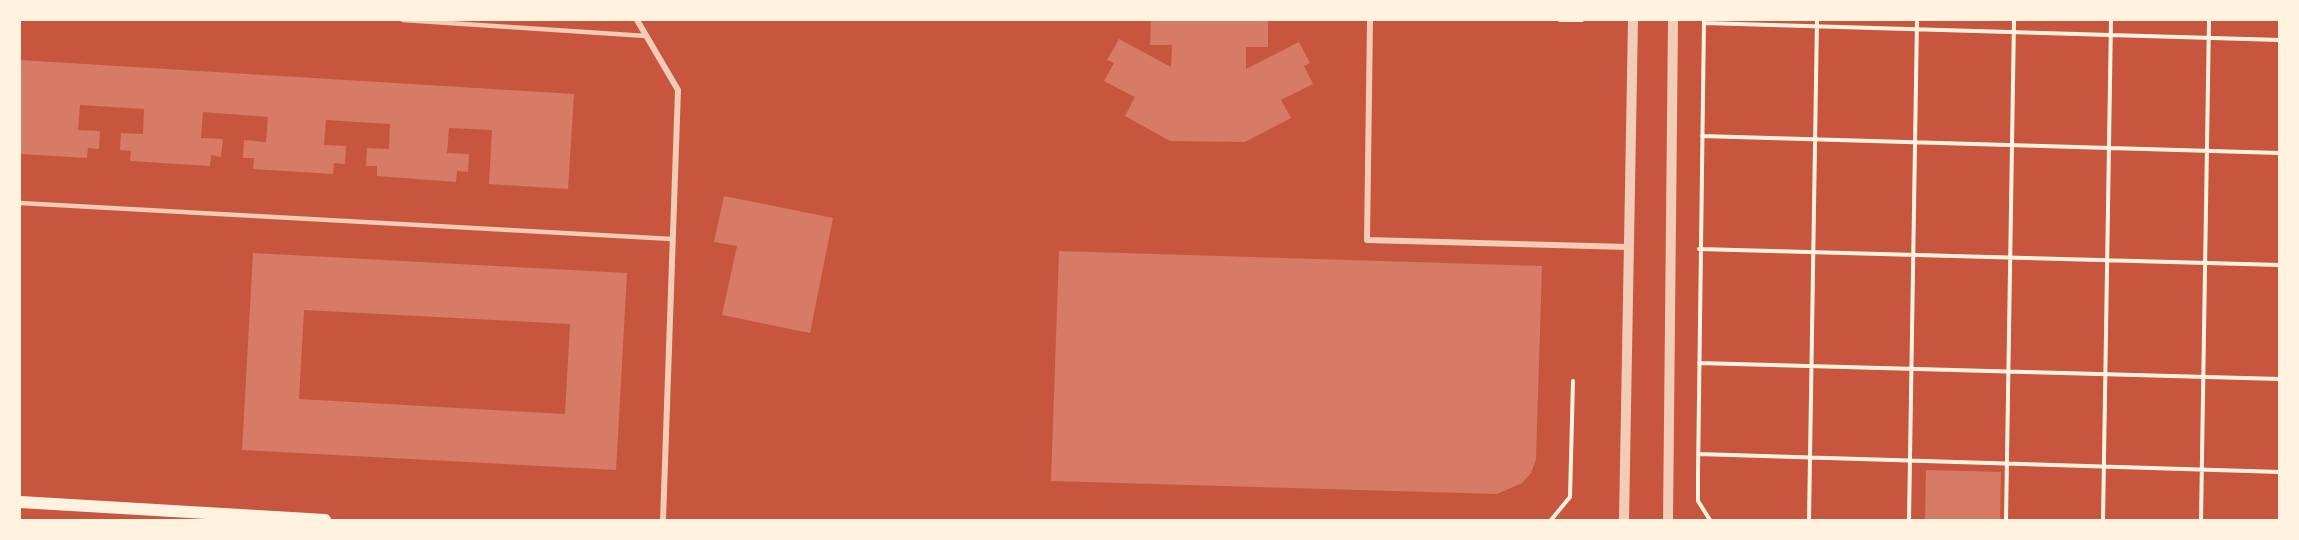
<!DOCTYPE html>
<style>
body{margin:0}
#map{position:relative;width:2299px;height:540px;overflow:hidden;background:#c8553d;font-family:Poppins,sans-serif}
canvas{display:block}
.frame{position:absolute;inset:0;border:21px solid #fff3e0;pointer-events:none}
</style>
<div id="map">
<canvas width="2299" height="540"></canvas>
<div class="frame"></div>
</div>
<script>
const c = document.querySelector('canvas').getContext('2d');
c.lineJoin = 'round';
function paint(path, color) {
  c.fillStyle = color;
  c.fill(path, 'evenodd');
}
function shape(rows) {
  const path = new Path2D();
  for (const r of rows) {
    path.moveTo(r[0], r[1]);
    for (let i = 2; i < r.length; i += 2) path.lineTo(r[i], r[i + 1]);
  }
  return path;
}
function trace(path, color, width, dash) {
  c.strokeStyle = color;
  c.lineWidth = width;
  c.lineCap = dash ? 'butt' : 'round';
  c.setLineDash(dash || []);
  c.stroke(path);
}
paint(shape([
 [1151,20,1268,20,1268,47,1246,47,1246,69,1299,42,1310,63,1304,66,1313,84,1281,100,1291,118,1245,142,1170,141,1125,116,1135,97,1104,81,1114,63,1107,60,1119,39,1171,67,1172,45,1150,45],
 [20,60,574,94,568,189,489,184,492,130,449,128,447,153,469,154,468,172,457,171,456,182,377,176,377,166,366,166,367,148,389,149,390,124,326,120,324,145,346,146,345,164,334,163,333,174,253,169,254,158,243,158,244,140,266,142,268,117,203,112,201,138,223,139,221,157,211,155,210,166,130,161,131,151,120,150,121,133,143,134,144,109,80,105,78,130,100,131,99,149,88,148,87,158,20,154],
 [724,196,833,218,810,333,722,315,737,246,714,242],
 [1059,251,1542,266,1536,459,1531,473,1522,483,1497,494,1051,481],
 [253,253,627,273,616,470,242,450],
 [304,310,570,324,565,414,299,399],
 [1926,470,2001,472,2000,520,1925,520]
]), '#d67c66');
trace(shape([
 [1560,20,1582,20],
 [1704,20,1698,474,1698,501,1710,520],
 [1704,23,2280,40],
 [1702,136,2280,153],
 [1699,249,2280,265],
 [1699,363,2280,379],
 [1698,454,2280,472],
 [1551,520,1570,497,1573,381],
 [1809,520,1817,20],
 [1909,520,1917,20],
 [2006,520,2014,20],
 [2103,520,2111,20],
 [2201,520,2209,20]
]), '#fff3e0', 4);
trace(shape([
 [403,20,646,36],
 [20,203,672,239]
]), '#f1ccb7', 4.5);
trace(shape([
 [637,20,678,90,663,520],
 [1370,20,1367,240,1628,247]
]), '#f1ccb7', 6);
trace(shape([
 [1624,520,1633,20],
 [1668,520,1673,20]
]), '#f1ccb7', 10);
trace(shape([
 [20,502,325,520]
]), '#fff3e0', 12);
</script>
